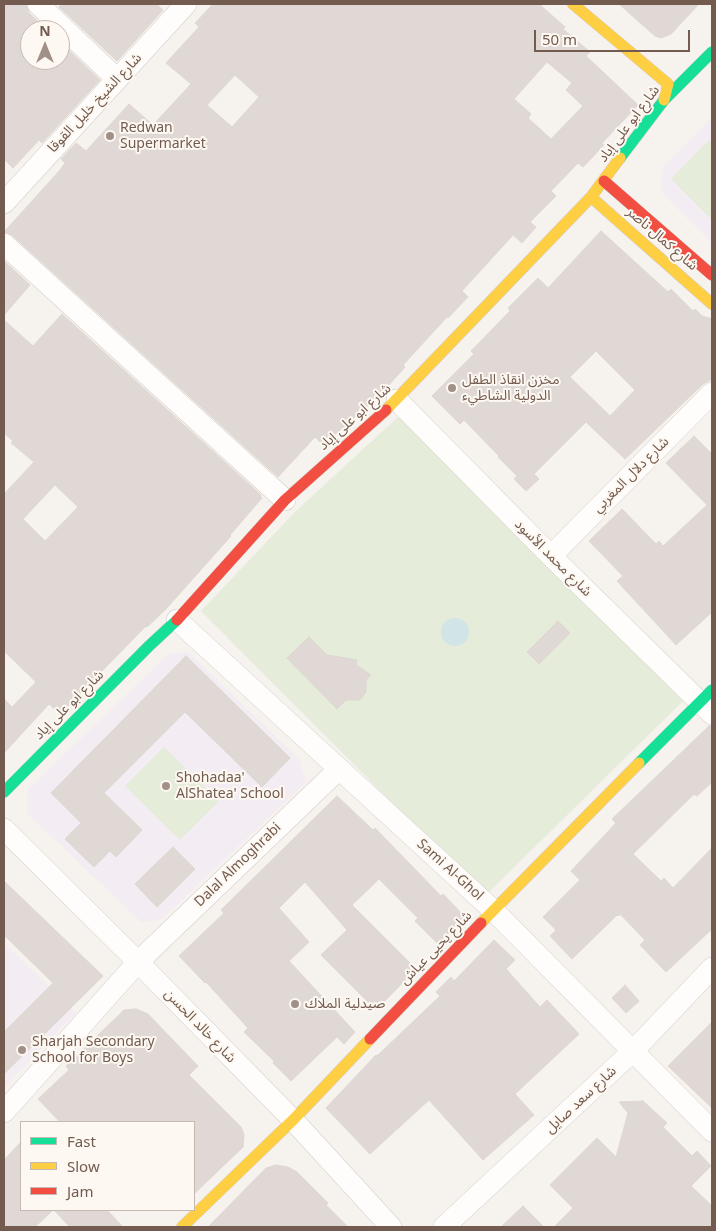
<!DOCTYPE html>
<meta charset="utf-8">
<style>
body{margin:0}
#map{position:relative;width:716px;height:1231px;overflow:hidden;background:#f6f2ee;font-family:"Noto Sans",sans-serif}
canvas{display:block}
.frame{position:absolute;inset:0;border:5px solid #735b50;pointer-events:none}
.legend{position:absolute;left:20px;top:1121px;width:175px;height:90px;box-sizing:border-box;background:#fdf8f1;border:1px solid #c6b9b1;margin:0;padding:6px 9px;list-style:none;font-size:15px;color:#735b50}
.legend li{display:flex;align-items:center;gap:10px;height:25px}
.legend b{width:25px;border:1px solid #c6b9b1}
.north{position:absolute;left:20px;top:20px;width:50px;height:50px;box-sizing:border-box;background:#fdf8f1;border:1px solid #c6b9b1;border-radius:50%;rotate:0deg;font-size:14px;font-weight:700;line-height:20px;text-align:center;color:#735b50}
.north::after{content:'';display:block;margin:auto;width:18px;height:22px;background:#a19087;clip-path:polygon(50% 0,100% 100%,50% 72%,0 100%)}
.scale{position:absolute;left:534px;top:30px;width:156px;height:22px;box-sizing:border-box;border:2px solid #735b50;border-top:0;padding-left:6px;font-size:15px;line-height:18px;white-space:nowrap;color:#735b50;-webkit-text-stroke:4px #fdf8f1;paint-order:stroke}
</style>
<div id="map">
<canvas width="716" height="1231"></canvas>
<div class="frame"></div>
<ul class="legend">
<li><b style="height:6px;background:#16e098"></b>Fast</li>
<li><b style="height:6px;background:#ffcf43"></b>Slow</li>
<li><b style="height:6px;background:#f24e42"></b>Jam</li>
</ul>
<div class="north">N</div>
<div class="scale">50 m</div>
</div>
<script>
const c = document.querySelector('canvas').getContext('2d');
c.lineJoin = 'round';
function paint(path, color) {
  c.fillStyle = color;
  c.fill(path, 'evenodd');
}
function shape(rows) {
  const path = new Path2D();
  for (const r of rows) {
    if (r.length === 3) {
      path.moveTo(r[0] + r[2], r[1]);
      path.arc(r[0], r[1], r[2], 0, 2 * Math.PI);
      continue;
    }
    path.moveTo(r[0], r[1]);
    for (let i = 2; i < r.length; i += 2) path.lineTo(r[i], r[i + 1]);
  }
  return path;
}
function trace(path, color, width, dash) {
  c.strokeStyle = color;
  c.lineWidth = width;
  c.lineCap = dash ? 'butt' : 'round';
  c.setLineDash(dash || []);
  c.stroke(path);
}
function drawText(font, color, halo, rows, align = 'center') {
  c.font = font + ' "Noto Sans","Noto Sans Arabic",sans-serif';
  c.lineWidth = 4;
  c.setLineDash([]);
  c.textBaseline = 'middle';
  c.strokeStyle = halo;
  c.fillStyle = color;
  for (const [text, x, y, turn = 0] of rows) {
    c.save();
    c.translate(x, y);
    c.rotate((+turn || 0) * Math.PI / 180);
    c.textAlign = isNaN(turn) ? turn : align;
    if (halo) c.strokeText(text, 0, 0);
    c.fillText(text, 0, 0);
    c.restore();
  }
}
paint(shape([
 [712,118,712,243,663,194,661,182,663,168],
 [188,652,299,759,306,782,162,919,141,922,27,813,27,790,169,654],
 [4,943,76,1013,4,1087]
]), '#f3ecf3');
paint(shape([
 [709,140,712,143,712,220,671,179],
 [399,416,683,701,485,896,201,611,296,511],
 [164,747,219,801,180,840,125,786]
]), '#e5ecda');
paint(shape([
 [455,632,14]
]), '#d1e5e6');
const building = shape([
 [4,4,26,4,29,13,47,30,30,30,30,60,60,60,60,42,100,80,42,143,39,140,13,168,4,159,4,4],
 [62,4,156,4,163,10,117,61,59,7,62,4],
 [213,4,539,4,565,27,563,29,590,52,586,56,638,105,602,143,604,145,583,167,578,163,551,191,556,196,530,222,536,227,522,243,513,235,462,291,468,297,448,318,447,317,403,365,405,367,379,396,323,445,315,437,278,477,12,235,4,232,60,170,65,163,61,159,76,143,86,151,129,104,153,125,191,84,166,63,199,27,195,23,213,4],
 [547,62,572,83,566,90,583,106,551,139,528,118,531,114,514,99,547,62],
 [235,75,259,97,232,127,207,105,235,75],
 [619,4,699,4,671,34,661,38,655,36,619,4],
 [601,231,668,292,671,289,693,311,695,309,702,316,712,319,712,379,703,384,625,459,586,422,534,474,539,479,526,491,514,479,517,476,498,457,499,456,464,420,460,424,432,396,474,354,471,351,510,311,508,308,538,278,548,288,601,231],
 [596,351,635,390,610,416,570,377,596,351],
 [4,261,30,285,4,315,4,261],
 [62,314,261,495,260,496,262,498,230,535,231,536,166,609,147,627,146,626,60,714,49,704,4,753,4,699,12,707,36,682,4,651,4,494,34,462,11,443,13,441,4,433,4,320,33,346,62,314],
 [55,485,78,507,45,541,23,519,55,485],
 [694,436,712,454,712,612,676,645,617,581,623,576,589,541,622,509,656,544,659,541,663,546,707,505,666,463,694,436],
 [558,621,570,633,539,664,527,652,558,621],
 [309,637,327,655,357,660,356,665,371,675,366,680,366,692,360,700,346,700,337,709,287,658,309,637],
 [186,656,290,758,262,787,185,712,104,793,142,830,116,857,110,851,94,867,65,839,81,823,51,793,186,656],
 [709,726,712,726,712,782,697,796,694,794,633,854,661,881,664,878,673,888,712,848,712,929,666,972,640,945,645,940,620,914,618,916,617,915,572,959,550,936,556,930,543,917,580,880,571,871,616,823,612,819,709,726],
 [337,796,373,830,375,828,441,896,443,894,465,917,438,944,415,921,418,918,379,879,352,905,416,969,376,1010,321,955,347,930,305,882,279,908,309,942,289,961,355,1032,344,1044,337,1037,291,1081,273,1063,274,1061,244,1032,248,1028,206,982,205,983,179,956,224,913,221,910,337,796],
 [173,847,195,869,157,907,135,884,173,847],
 [4,881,103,976,4,1074,4,1032,53,983,4,935,4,881],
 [494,940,515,960,506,969,540,1007,547,1000,579,1034,515,1094,534,1115,483,1160,429,1100,370,1154,326,1108,376,1055,377,1056,440,996,436,992,451,977,454,981,494,940],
 [625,985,639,1001,626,1013,612,998,625,985],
 [136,1009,148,1014,198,1066,189,1075,241,1127,244,1135,243,1147,194,1194,194,1122,60,1122,38,1099,69,1070,66,1066,124,1010,136,1009],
 [712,1022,712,1108,668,1066,712,1022],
 [643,1101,667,1123,663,1127,692,1156,697,1151,711,1166,691,1186,712,1206,712,1227,554,1227,573,1208,550,1185,597,1138,616,1157,628,1113,619,1102,643,1101],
 [21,1142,21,1210,53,1210,35,1227,4,1227,4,1160,21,1142],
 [276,1165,288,1167,297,1172,328,1203,326,1205,348,1227,208,1227,266,1168,276,1165],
 [523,1206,544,1227,501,1227,523,1206],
 [54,1210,107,1210,123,1227,70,1227,54,1210]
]);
paint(building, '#e0d8d4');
trace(building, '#ded6d1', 1);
const street = shape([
 [38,4,117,79],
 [4,203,186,4],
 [4,244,285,500],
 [397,400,551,556,712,714],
 [551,556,712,393],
 [177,620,493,910,712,1131],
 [4,829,138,962,293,1120,391,1227],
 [4,1112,138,962,339,769],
 [444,1227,634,1050,712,968]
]);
const fast = shape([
 [620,158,664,100,712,52],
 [639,763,712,690],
 [4,792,149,646,177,620]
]);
const slow = shape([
 [573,4,668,84,664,100],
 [591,197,712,304],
 [386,410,591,197,620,158],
 [481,923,639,763],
 [182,1227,293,1120,370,1039]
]);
const jam = shape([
 [604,181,712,275],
 [177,620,285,500,386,410],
 [370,1039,481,923]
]);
trace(street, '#d4cec9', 22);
trace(fast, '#d4cec9', 12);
trace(slow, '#d4cec9', 12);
trace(jam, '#d4cec9', 12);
trace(street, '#fefdfc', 21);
trace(fast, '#16e098', 11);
trace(slow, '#ffcf43', 11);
trace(jam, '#f24e42', 11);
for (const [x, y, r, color] of [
 [110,136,5,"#a19087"],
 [452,388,5,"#a19087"],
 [166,786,5,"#a19087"],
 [295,1004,5,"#a19087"],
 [22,1050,5,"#a19087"]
]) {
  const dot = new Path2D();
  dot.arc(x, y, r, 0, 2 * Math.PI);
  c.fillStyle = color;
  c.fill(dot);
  trace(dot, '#fdf8f1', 2);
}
drawText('14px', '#735b50', '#fdf8f1', [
 ["شارع الشيخ خليل القوقا",95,103,-47],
 ["شارع ابو على إياد",629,124,-53],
 ["شارع كمال ناصر",662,239,41],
 ["شارع ابو على إياد",355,417,-42],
 ["شارع دلال المغربي",631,475,-45],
 ["شارع محمد الأسود",553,558,45],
 ["شارع ابو على إياد",69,705,-45],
 ["Dalal Almoghrabi",238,865,-44],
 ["Sami Al-Ghol",450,870,42],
 ["شارع يحيى عياش",436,948,-46],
 ["شارع خالد الحسن",200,1026,46],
 ["شارع سعد صايل",581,1100,-43]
]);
drawText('14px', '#735b50', '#fdf8f1', [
 ["Redwan",120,128],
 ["Supermarket",120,144],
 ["مخزن انقاذ الطفل",462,380],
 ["الدولية الشاطيء",462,396],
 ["Shohadaa'",176,778],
 ["AlShatea' School",176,794],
 ["صيدلية الملاك",305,1004],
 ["Sharjah Secondary",32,1042],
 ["School for Boys",32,1058]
], 'left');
</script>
